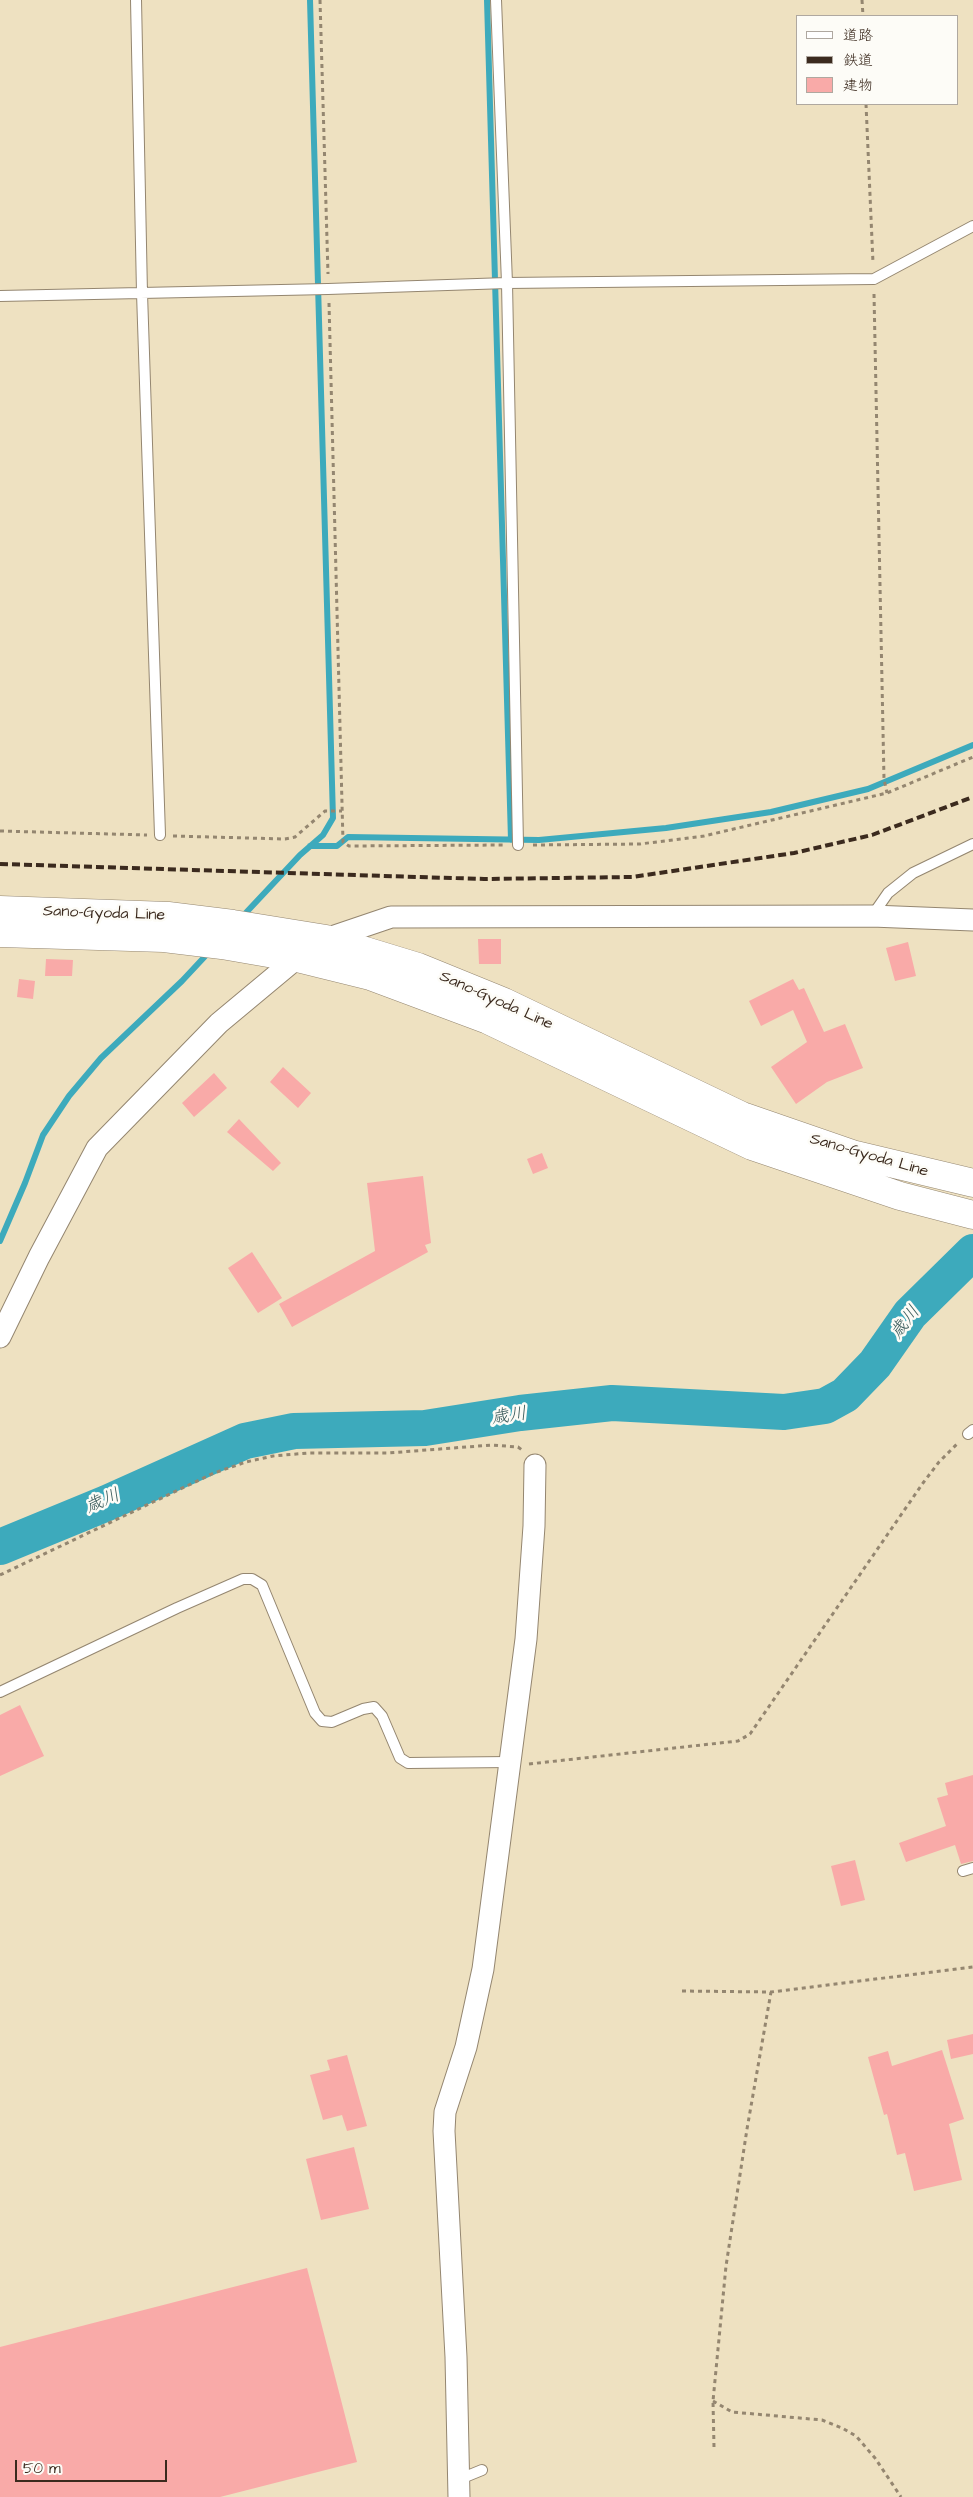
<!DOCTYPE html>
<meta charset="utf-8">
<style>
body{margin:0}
#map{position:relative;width:973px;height:2497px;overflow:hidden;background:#eee1c1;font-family:"Architects Daughter","Klee One",sans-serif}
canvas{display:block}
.legend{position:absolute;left:796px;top:15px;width:162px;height:90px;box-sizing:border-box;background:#fdfcf7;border:1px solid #afa8a0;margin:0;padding:6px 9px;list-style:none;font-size:15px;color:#3b2a1e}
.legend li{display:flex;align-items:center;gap:10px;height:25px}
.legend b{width:25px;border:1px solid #afa8a0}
.scale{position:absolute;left:15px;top:2460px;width:152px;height:22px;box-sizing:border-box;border:2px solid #3b2a1e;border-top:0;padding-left:6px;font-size:15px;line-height:18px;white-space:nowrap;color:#3b2a1e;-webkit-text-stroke:4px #fdfcf7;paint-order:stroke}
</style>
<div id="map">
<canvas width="973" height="2497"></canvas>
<ul class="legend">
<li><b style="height:6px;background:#fff"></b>道路</li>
<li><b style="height:6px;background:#3b2a1e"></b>鉄道</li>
<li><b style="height:14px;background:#f9aaa8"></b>建物</li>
</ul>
<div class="scale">50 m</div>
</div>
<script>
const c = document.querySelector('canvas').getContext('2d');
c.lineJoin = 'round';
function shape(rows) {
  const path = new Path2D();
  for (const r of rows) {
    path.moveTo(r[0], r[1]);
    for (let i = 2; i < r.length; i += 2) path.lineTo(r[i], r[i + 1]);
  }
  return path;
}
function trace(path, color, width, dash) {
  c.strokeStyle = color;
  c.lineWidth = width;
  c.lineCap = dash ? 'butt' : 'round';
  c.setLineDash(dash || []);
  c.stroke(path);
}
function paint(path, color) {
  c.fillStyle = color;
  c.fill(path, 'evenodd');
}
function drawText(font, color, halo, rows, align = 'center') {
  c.font = font + ' "Architects Daughter","Klee One",sans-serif';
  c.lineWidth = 5;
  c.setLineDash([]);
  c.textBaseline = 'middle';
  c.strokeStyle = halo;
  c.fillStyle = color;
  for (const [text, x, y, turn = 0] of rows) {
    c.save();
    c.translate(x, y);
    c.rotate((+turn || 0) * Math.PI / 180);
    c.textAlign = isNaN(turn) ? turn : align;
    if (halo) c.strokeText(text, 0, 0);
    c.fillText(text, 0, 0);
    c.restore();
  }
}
trace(shape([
 [487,0,511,840],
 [310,846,337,846,348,837,539,840,666,828,771,812,868,789,973,745],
 [241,918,300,855,323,835,333,818,310,0],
 [0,1241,25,1183,43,1135,69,1096,101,1058,182,981,210,951]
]), '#3daabc', 6);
trace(shape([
 [0,1547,107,1503,245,1441,294,1431,425,1428,520,1413,612,1403,784,1412,825,1406,845,1395,875,1364,910,1314,973,1252]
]), '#3daabc', 36);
paint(shape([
 [478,939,501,939,501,964,479,964],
 [908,942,916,976,895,981,886,948],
 [46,959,73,960,72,976,45,976],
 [19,979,35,981,33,999,17,997],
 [793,979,799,990,804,988,824,1032,845,1024,863,1068,827,1082,796,1104,771,1067,807,1042,793,1010,761,1026,749,1001],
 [283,1067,311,1093,298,1108,270,1082],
 [214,1073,227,1088,194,1117,182,1103],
 [239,1119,281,1163,273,1171,227,1132],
 [542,1153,548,1168,533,1174,527,1159],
 [423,1176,431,1243,425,1245,428,1252,292,1327,279,1304,375,1251,367,1183],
 [252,1252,282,1298,258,1313,228,1268],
 [20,1705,44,1756,0,1776,0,1715],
 [973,1775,973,1861,961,1864,955,1845,906,1862,899,1843,946,1826,937,1798,948,1795,945,1783],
 [855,1860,865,1900,841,1906,831,1866],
 [973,2034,973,2054,951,2059,947,2040],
 [942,2050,964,2119,949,2124,962,2180,914,2191,905,2153,897,2155,887,2114,884,2115,868,2057,888,2051,892,2066],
 [347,2055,367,2126,347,2131,342,2115,323,2120,310,2075,330,2070,327,2060],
 [354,2147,369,2209,321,2220,306,2159],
 [307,2268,357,2462,220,2497,0,2497,0,2347]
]), '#f9aaa8');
const service = shape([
 [136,0,142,293,160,835],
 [496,0,507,283,518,845],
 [0,296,328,289,507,283,874,279,973,226],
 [872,916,888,893,913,873,973,844],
 [968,1434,973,1430],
 [0,1692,177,1608,243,1579,252,1579,262,1585,315,1713,322,1721,332,1722,363,1709,374,1707,382,1716,400,1758,408,1763,510,1762],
 [963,1871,973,1868],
 [460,2479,482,2470]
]);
const minor = shape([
 [0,1337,39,1257,97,1148,219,1023,297,958,326,939,391,917,872,916,973,920],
 [459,2497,456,2357,444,2131,445,2112,466,2047,483,1969,526,1639,534,1526,535,1465]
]);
const primary = shape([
 [0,910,168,916,233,924,326,939,418,967,504,1002,742,1116,852,1154,973,1183],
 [0,933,164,938,222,945,297,958,370,976,488,1020,752,1146,900,1196,973,1215]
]);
trace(service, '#948670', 12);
trace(minor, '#948670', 23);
trace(primary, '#948670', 29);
trace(shape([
 [320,0,328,274],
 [862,0,863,16],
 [866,104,873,263],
 [874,294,884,779,887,793],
 [329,303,343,842,349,846,504,845],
 [0,831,147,835],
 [173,836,285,839,295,837,325,811,342,811],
 [533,845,640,844,704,836,887,793,973,757],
 [0,1575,214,1473,246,1462,273,1456,308,1453,388,1453,492,1445,518,1447,522,1450],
 [529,1764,738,1741,750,1734,923,1483,939,1462,957,1444],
 [682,1991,771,1992,973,1967],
 [713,2401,732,2412,822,2420,842,2428,856,2436,875,2458,901,2497],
 [714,2447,713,2401,726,2266,747,2129,771,1992]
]), '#948670', 3, [4, 4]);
trace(service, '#fff', 10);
trace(minor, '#fff', 21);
trace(primary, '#fff', 28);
trace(shape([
 [0,864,484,879,632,877,794,853,872,835,973,797]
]), '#3b2a1e', 4, [8, 4]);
drawText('16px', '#3b2a1e', '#fdfcf7', [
 ["Sano-Gyoda Line",104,914,2],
 ["Sano-Gyoda Line",496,1001,24],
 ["Sano-Gyoda Line",869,1156,16]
]);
drawText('italic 18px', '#3c5d5d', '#fdfcf7', [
 ["歳川",906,1323,-52],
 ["歳川",509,1417,-8],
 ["歳川",103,1502,-23]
]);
</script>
